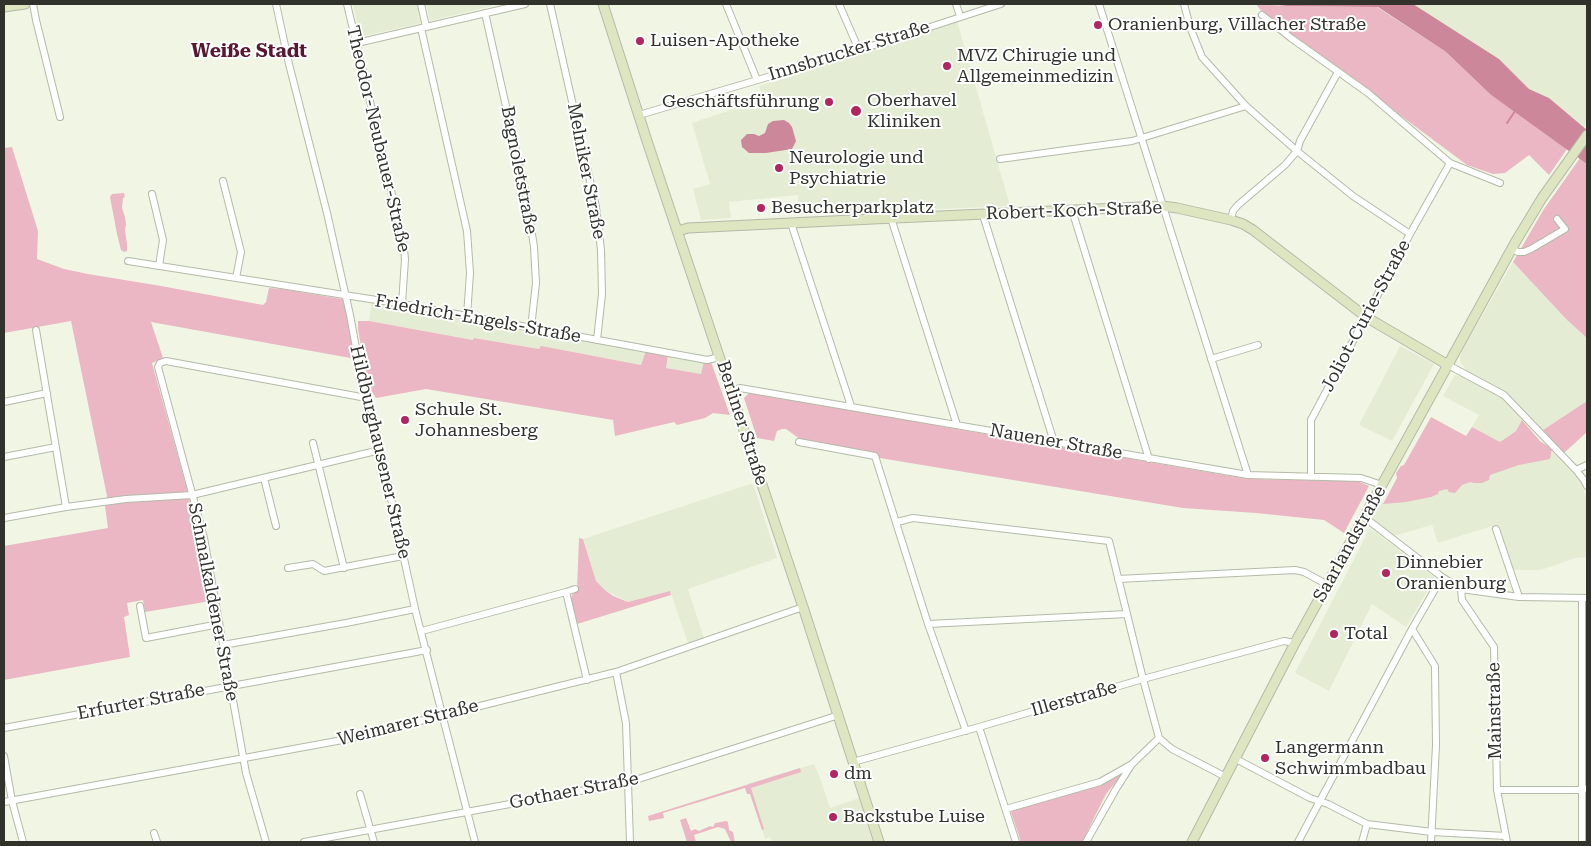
<!DOCTYPE html>
<meta charset="utf-8">
<style>
body{margin:0}
#map{position:relative;width:1591px;height:846px;overflow:hidden;background:#f0f6e3;font-family:"Roboto Serif",serif}
canvas{display:block}
.frame{position:absolute;inset:0;border:5px solid #30322b;pointer-events:none}
</style>
<div id="map">
<canvas width="1591" height="846"></canvas>
<div class="frame"></div>
</div>
<script>
const c = document.querySelector('canvas').getContext('2d');
c.lineJoin = 'round';
function paint(path, color) {
  c.fillStyle = color;
  c.fill(path, 'evenodd');
}
function shape(rows) {
  const path = new Path2D();
  for (const r of rows) {
    path.moveTo(r[0], r[1]);
    for (let i = 2; i < r.length; i += 2) path.lineTo(r[i], r[i + 1]);
  }
  return path;
}
function trace(path, color, width, dash) {
  c.strokeStyle = color;
  c.lineWidth = width;
  c.lineCap = dash ? 'butt' : 'round';
  c.setLineDash(dash || []);
  c.stroke(path);
}
function drawText(font, color, halo, rows, align = 'center') {
  c.font = font + ' "Roboto Serif",serif';
  c.lineWidth = 4;
  c.setLineDash([]);
  c.textBaseline = 'middle';
  c.strokeStyle = halo;
  c.fillStyle = color;
  for (const [text, x, y, turn = 0] of rows) {
    c.save();
    c.translate(x, y);
    c.rotate((+turn || 0) * Math.PI / 180);
    c.textAlign = isNaN(turn) ? turn : align;
    if (halo) c.strokeText(text, 0, 0);
    c.fillText(text, 0, 0);
    c.restore();
  }
}
paint(shape([
 [353,4,417,4,421,23,360,37],
 [426,4,491,4,492,6,430,21],
 [1413,4,1587,4,1587,123,1584,127,1549,98,1529,89,1499,59],
 [957,21,1010,206,799,215,798,195,729,202,731,218,701,220,693,189,710,184,692,123,763,99,759,86],
 [1513,262,1567,320,1587,338,1587,401,1543,430,1507,394,1467,371,1461,363,1460,357,1463,349],
 [372,301,704,361,701,374,665,368,646,351,641,365,541,347,539,349,474,338,474,340,369,321],
 [1400,346,1434,364,1392,441,1359,425],
 [1455,375,1467,378,1500,396,1522,420,1516,431,1500,442,1472,427,1479,415,1443,396],
 [1553,452,1582,483,1587,499,1587,557,1575,558,1541,570,1515,570,1507,573,1492,526,1438,543,1432,525,1393,536,1372,519,1370,514,1376,503,1395,502],
 [753,483,777,558,688,589,704,638,688,643,670,591,628,602,606,591,596,581,583,539],
 [1370,528,1435,578,1406,627,1372,604,1329,691,1295,673],
 [814,764,819,775,830,808,859,798,873,842,772,842,770,837,765,839,747,784]
]), '#e4edd3');
paint(shape([
 [1256,4,1287,6,1377,7,1446,52,1491,95,1567,149,1549,175,1529,155,1505,173,1493,174,1467,165,1342,72,1267,19],
 [12,147,38,231,37,259,64,269,88,274,161,286,263,305,266,302,269,288,282,289,342,299,344,301,356,359,151,322,163,358,152,363,187,489,211,601,145,612,143,600,127,603,129,615,124,617,130,657,4,680,4,546,108,528,105,506,107,496,71,321,4,333,4,148],
 [1580,158,1587,164,1587,338,1567,320,1513,262,1544,209],
 [124,193,125,197,123,198,122,208,125,217,126,224,125,230,127,244,127,251,124,252,121,250,117,234,110,197,112,194],
 [358,321,369,321,473,340,474,338,539,349,541,346,641,365,646,351,668,355,666,368,701,374,704,361,711,362,730,415,713,413,705,418,677,425,674,422,615,436,613,420,426,389,376,398,369,387,358,330],
 [749,393,848,409,956,429,1248,479,1357,481,1369,486,1344,533,1324,520,1256,513,1183,508,813,447,808,441,800,439,786,429,782,429,777,431,774,441,757,438,744,398],
 [1587,401,1587,432,1565,452,1562,452,1543,430],
 [1431,417,1466,436,1472,427,1500,442,1516,431,1522,420,1540,441,1552,449,1550,459,1519,465,1490,475,1489,480,1482,483,1474,483,1470,482,1462,485,1455,493,1449,492,1447,489,1439,491,1438,494,1431,497,1406,502,1383,504,1397,478,1396,473,1401,466,1404,465],
 [579,538,583,539,596,581,606,591,613,596,628,602,670,591,671,595,577,624,571,598,572,595,577,590],
 [800,768,801,772,751,788,764,829,762,830,750,794,747,794,745,788,663,813,664,818,649,821,648,816],
 [1124,772,1106,794,1082,842,1021,842,1011,812,1015,809,1080,790,1101,785],
 [686,818,691,831,695,829,699,831,710,826,713,827,715,823,726,821,728,822,729,830,733,832,735,842,731,842,725,829,718,827,694,835,696,842,687,842,680,820]
]), '#ebb7c4');
paint(shape([
 [1269,4,1413,4,1499,59,1529,89,1549,98,1587,130,1587,164,1491,95,1446,52,1378,7,1287,6],
 [784,120,789,123,792,127,796,141,792,149,766,153,749,153,742,147,741,140,747,134,754,134,759,136,765,133,768,124,773,121]
]), '#cd879a');
trace(shape([
 [1507,123,1515,111]
]), '#cd879a', 2);
const street = shape([
 [33,4,36,20,60,117],
 [276,4,289,64,327,213,350,315,363,386,370,403,415,609,475,842],
 [347,4,403,241,405,259,402,304],
 [421,4,426,27],
 [550,4,596,207,601,250,602,294,597,340],
 [726,4,757,80],
 [839,4,859,50],
 [956,4,960,16],
 [1099,4,1248,475],
 [1184,4,1190,27,1202,57,1246,106,1297,151,1353,196,1410,234],
 [485,13,526,195,534,247,536,283,531,328],
 [1262,15,1291,38,1368,93,1450,163,1500,183],
 [421,28,467,231,470,273,467,316],
 [357,43,525,4],
 [639,115,859,50,1001,4],
 [1000,159,1132,141,1246,106],
 [223,181,241,252,236,278],
 [152,194,163,240,159,266],
 [1072,210,1149,459],
 [983,215,1054,442],
 [891,218,957,425],
 [1231,220,1233,211,1238,205,1285,165,1297,151,1300,141,1338,72],
 [791,223,851,406],
 [1512,249,1518,252,1524,252,1531,249,1565,229,1557,219],
 [128,261,402,304,707,360,720,357],
 [36,330,66,507],
 [1211,359,1258,345],
 [1448,365,1504,395,1576,470,1584,480,1587,486],
 [731,391,740,388,1248,475,1361,478,1382,485],
 [4,402,47,393],
 [799,442,875,456,928,624,966,731],
 [313,443,344,568],
 [4,457,56,447],
 [1576,470,1587,465],
 [1311,477,1311,420,1410,234,1450,163],
 [264,478,276,526],
 [1364,517,1442,577,1461,589,1462,600,1494,647,1497,790,1507,842],
 [4,518,66,507,126,499,192,495,380,450],
 [897,522,913,518,1109,541,1143,679,1159,738,1172,749,1226,777],
 [1496,529,1519,597],
 [288,568,313,564,324,571,403,556],
 [1118,579,1295,570,1304,572,1328,585],
 [575,589,566,592,587,680],
 [1461,589,1519,597,1587,598],
 [140,606,146,638,219,624],
 [928,624,1127,614],
 [1412,629,1435,666,1436,745,1431,842],
 [422,631,566,592],
 [223,645,346,623,415,609],
 [616,672,626,723,630,842],
 [979,727,1016,842],
 [4,728,427,650],
 [4,756,12,801,23,842],
 [1236,759,1310,798,1328,804,1367,824,1432,832,1506,836],
 [853,762,979,727,1143,679,1284,641,1295,643],
 [1497,790,1582,790,1587,788],
 [360,794,374,842],
 [4,802,348,739,616,672,803,607],
 [1006,809,1100,782,1132,764],
 [154,833,157,842],
 [266,842,246,773,204,538,158,367,160,363,166,361,361,397,366,395],
 [304,842,629,782,839,715],
 [1086,842,1116,789,1132,764,1159,738],
 [1298,842,1412,629,1442,577],
 [1362,842,1367,824],
 [1582,842,1582,598]
]);
const secondary = shape([
 [603,4,647,141,803,607,879,842],
 [4,7,25,4],
 [678,231,688,228,873,219,1163,206,1177,208,1231,220,1243,224,1253,230,1366,317,1448,365],
 [1192,842,1295,643,1516,241,1542,198,1587,135]
]);
trace(street, '#b4baa8', 8);
trace(secondary, '#b4baa8', 11);
trace(street, '#fff', 6);
trace(secondary, '#dde6c0', 9);
for (const [x, y, r, color] of [
 [1098,25,5,"#b2255e"],
 [640,41,5,"#b2255e"],
 [947,66,5,"#b2255e"],
 [829,102,5,"#b2255e"],
 [856,111,6,"#b2255e"],
 [779,168,5,"#b2255e"],
 [761,208,5,"#b2255e"],
 [405,420,5,"#b2255e"],
 [1386,573,5,"#b2255e"],
 [1334,634,5,"#b2255e"],
 [1265,758,5,"#b2255e"],
 [834,774,5,"#b2255e"],
 [833,817,5,"#b2255e"]
]) {
  const dot = new Path2D();
  dot.arc(x, y, r, 0, 2 * Math.PI);
  c.fillStyle = color;
  c.fill(dot);
  trace(dot, '#fff', 2);
}
drawText('18px', '#30322b', '#fff', [
 ["Oranienburg, Villacher Straße",1108,25],
 ["Luisen-Apotheke",650,41],
 ["MVZ Chirugie und",957,56],
 ["Allgemeinmedizin",957,77],
 ["Oberhavel",867,101],
 ["Kliniken",867,122],
 ["Geschäftsführung",819,102,"right"],
 ["Neurologie und",789,158],
 ["Psychiatrie",789,179],
 ["Besucherparkplatz",771,208],
 ["Schule St.",415,410],
 ["Johannesberg",415,431],
 ["Dinnebier",1396,563],
 ["Oranienburg",1396,584],
 ["Total",1344,634],
 ["Langermann",1275,748],
 ["Schwimmbadbau",1275,769],
 ["dm",844,774],
 ["Backstube Luise",843,817]
], 'left');
drawText('18px', '#30322b', '#fff', [
 ["Innsbrucker Straße",849,51,-17],
 ["Theodor-Neubauer-Straße",378,139,77],
 ["Bagnoletstraße",519,170,79],
 ["Melniker Straße",586,171,79],
 ["Robert-Koch-Straße",1074,211,-2],
 ["Joliot-Curie-Straße",1366,316,-62],
 ["Friedrich-Engels-Straße",478,319,10],
 ["Berliner Straße",742,423,72],
 ["Nauener Straße",1056,442,10],
 ["Hildburghausener Straße",380,452,77],
 ["Saarlandstraße",1350,544,-61],
 ["Schmalkaldener Straße",213,602,79],
 ["Illerstraße",1074,699,-16],
 ["Erfurter Straße",141,702,-11],
 ["Mainstraße",1495,711,-91],
 ["Weimarer Straße",408,723,-14],
 ["Gothaer Straße",574,791,-11]
]);
drawText('bold 19px', '#5a1730', '#fff', [
 ["Weiße Stadt",249,51]
]);
</script>
